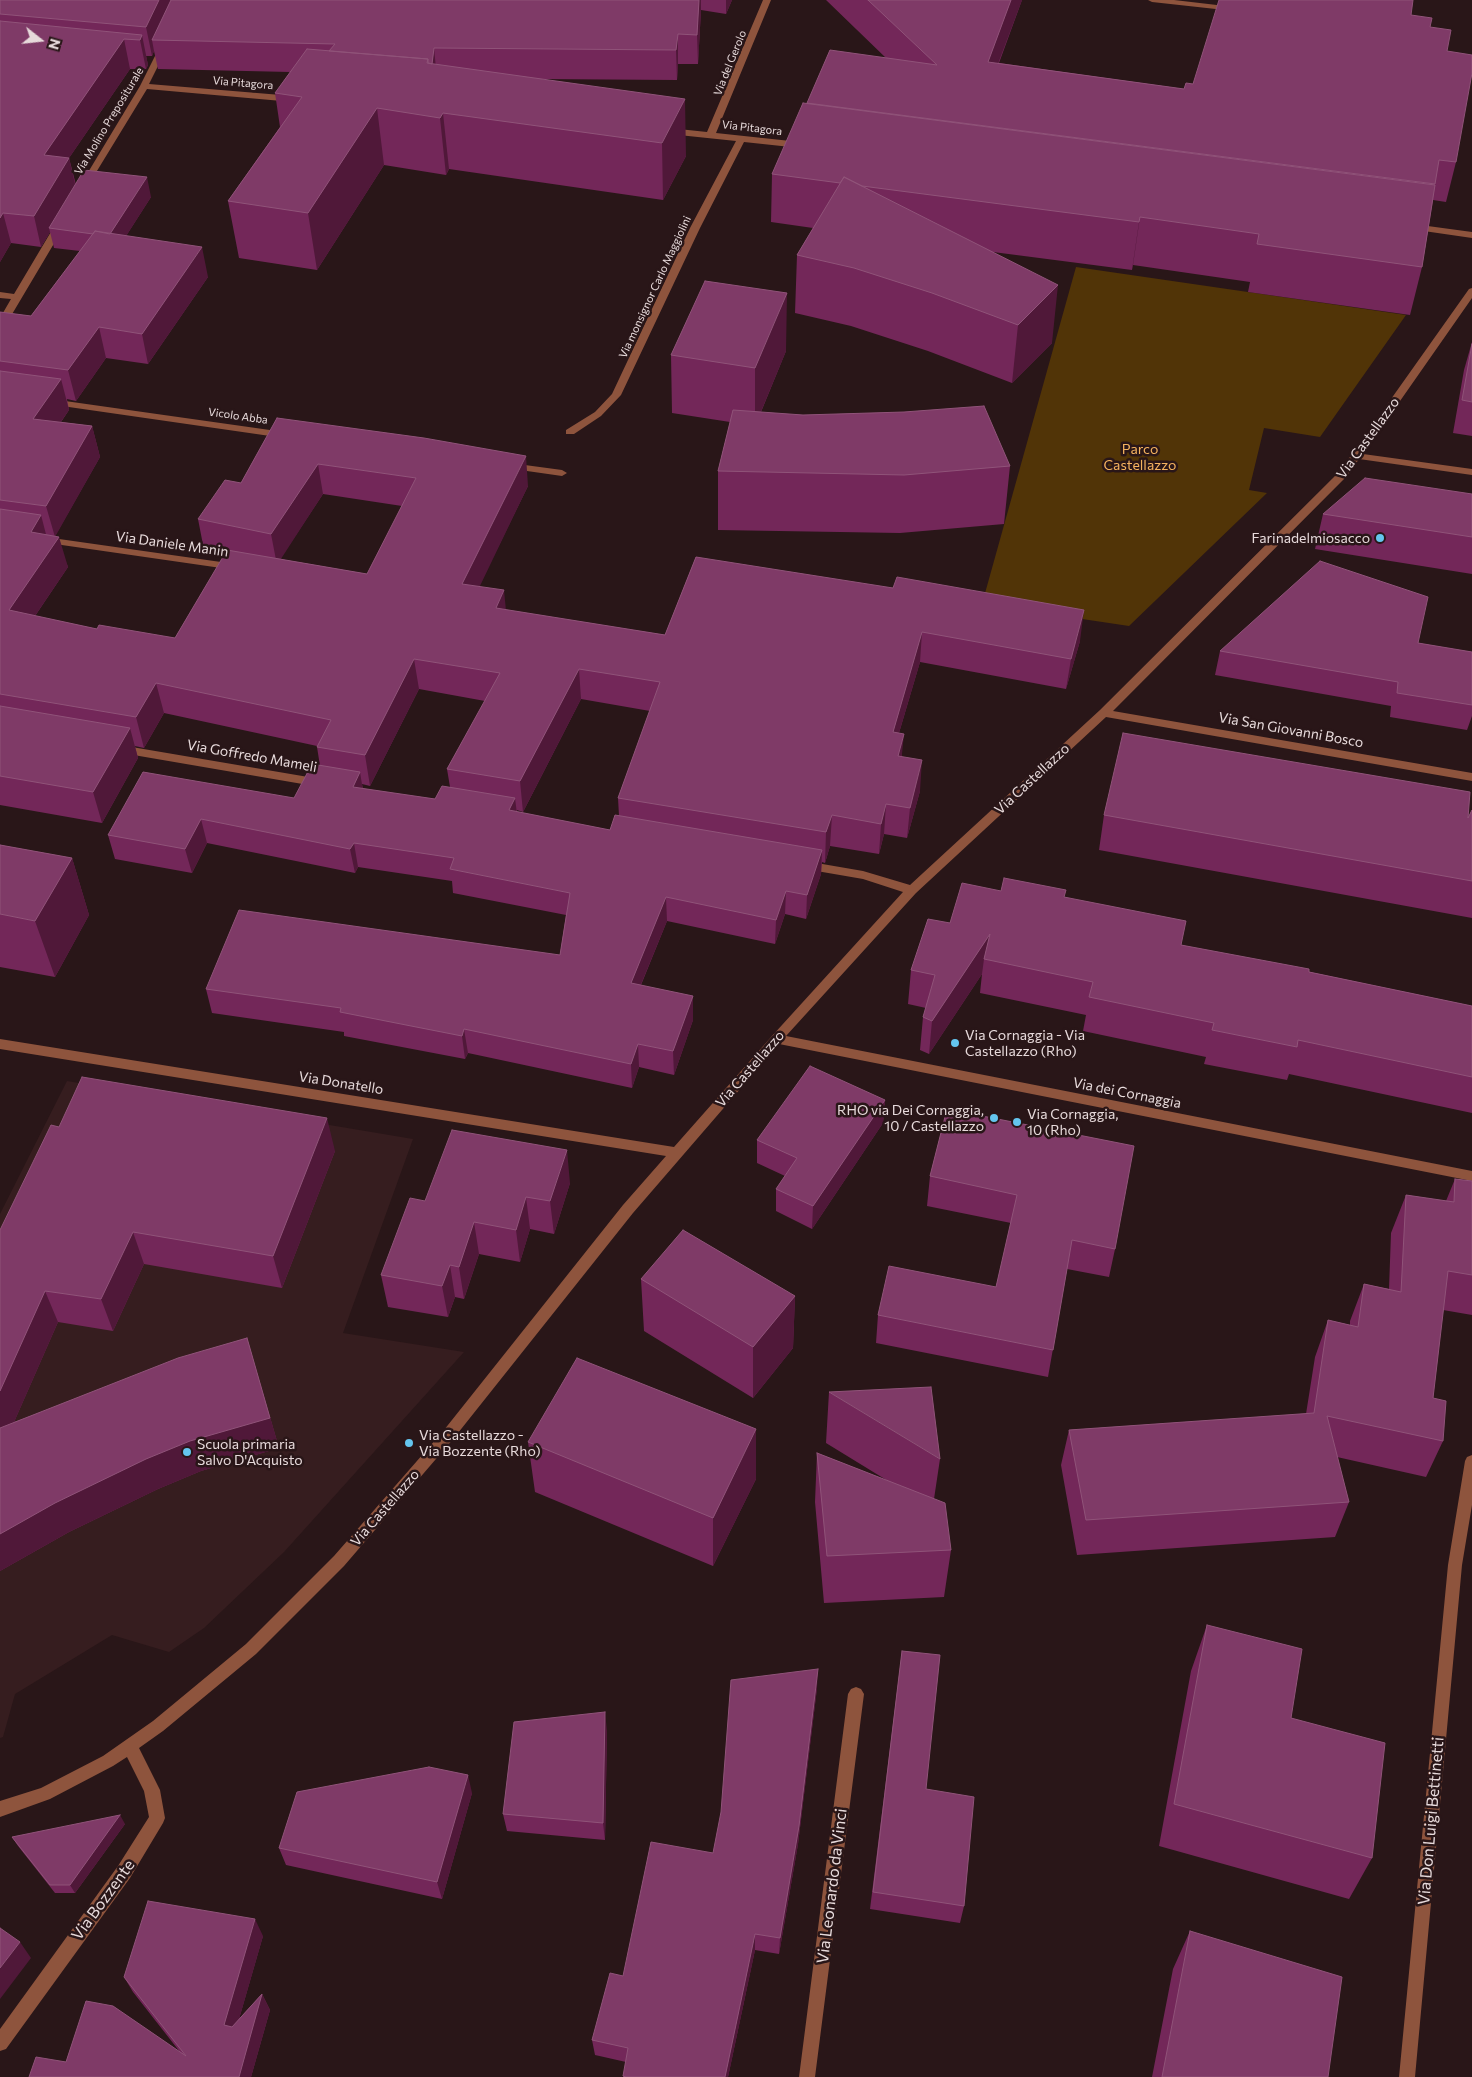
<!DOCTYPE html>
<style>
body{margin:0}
#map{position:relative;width:1472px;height:2077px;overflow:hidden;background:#291618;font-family:Commissioner,sans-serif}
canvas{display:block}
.north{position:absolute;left:15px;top:15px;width:50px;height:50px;-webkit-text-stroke:4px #291618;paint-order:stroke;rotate:106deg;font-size:14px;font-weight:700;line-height:20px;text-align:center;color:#e7dadb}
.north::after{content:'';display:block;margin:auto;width:18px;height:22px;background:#e7dadb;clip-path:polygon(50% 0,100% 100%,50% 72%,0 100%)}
</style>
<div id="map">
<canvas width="1472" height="2077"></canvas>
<div class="north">N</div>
</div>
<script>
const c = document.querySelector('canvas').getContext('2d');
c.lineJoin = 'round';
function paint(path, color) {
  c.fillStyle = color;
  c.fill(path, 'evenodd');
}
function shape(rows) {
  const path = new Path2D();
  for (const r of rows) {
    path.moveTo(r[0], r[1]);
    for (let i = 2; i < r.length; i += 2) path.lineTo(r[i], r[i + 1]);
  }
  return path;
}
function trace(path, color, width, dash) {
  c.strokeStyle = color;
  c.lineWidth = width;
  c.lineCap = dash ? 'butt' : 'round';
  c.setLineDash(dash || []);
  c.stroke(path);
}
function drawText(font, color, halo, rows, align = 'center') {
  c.font = font + ' Commissioner,sans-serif';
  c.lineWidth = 5;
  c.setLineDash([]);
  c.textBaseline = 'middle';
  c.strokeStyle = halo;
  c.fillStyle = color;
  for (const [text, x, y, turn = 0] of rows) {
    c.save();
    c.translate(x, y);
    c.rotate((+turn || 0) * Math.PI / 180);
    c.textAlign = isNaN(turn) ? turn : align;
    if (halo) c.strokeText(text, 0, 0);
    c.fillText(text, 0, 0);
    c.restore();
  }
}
paint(shape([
 [67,1081,413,1139,343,1333,464,1352,284,1552,204,1628,169,1652,112,1635,15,1694,3,1737,0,1738,0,1214]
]), '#361d1f');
paint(shape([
 [1076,267,1406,315,1320,437,1264,428,1249,490,1267,493,1129,626,982,604]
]), '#513407');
paint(shape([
 [763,0,771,0,716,133,800,142,804,145,800,148,744,142,700,228,621,395,601,416,574,434,566,434,566,430,595,412,612,394,690,228,736,141,669,134,665,131,669,128,707,132,763,0],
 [1148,0,1174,0,1234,7,1238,9,1234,11,1152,2,1148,0],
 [160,46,167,48,149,84,293,96,297,99,293,102,147,89,89,184,82,186,81,184,140,86,160,46],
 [60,222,65,225,5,326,0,329,0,318,11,299,0,298,0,292,14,294,55,225,60,222],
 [1413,224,1472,232,1472,238,1410,229,1410,225,1413,224],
 [1472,288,1472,298,1363,454,1472,469,1472,475,1359,459,1348,475,1113,711,1472,773,1472,781,1106,717,916,893,786,1036,1472,1171,1472,1181,779,1044,633,1213,454,1438,344,1566,256,1654,163,1731,139,1748,160,1790,165,1818,163,1823,130,1878,6,2049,0,2051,0,2029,118,1866,149,1817,144,1791,127,1757,113,1766,50,1799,0,1817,0,1801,41,1788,103,1756,153,1721,246,1644,334,1556,444,1430,623,1205,666,1156,0,1049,0,1039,674,1147,772,1036,903,892,863,879,805,869,801,868,799,865,801,862,805,861,863,871,910,885,1100,710,1340,471,1469,289,1472,288],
 [51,399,284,432,289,435,284,438,48,404,48,400,51,399],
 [510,463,562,470,567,473,562,476,506,468,506,464,510,463],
 [45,537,235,564,240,567,235,570,41,542,40,540,45,537],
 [120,745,320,779,326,783,320,787,116,752,114,749,120,745],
 [1472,1455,1472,1505,1462,1565,1415,2077,1399,2077,1448,1565,1465,1461,1467,1457,1472,1455],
 [856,1687,861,1689,864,1694,815,2077,799,2077,848,1694,851,1689,856,1687]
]), '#8e543d');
paint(shape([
 [0,0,732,0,726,14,701,10,698,64,678,64,677,80,538,79,686,156,663,200,449,169,446,175,384,165,317,270,239,258,228,201,280,127,275,93,290,72,158,69,154,51,152,56,146,56,148,65,146,69,130,69,69,158,76,185,151,197,126,236,208,277,148,364,106,358,76,401,67,399,69,410,61,422,92,426,100,457,55,536,68,567,35,616,97,629,175,638,225,554,204,550,198,519,241,483,277,418,528,486,479,586,506,610,665,635,696,557,1080,641,1066,689,920,662,899,733,902,757,920,791,907,838,884,834,879,854,830,846,825,863,822,862,821,874,806,919,785,914,775,944,667,921,641,985,693,1020,674,1075,639,1067,632,1088,468,1053,465,1059,344,1036,344,1032,212,1013,206,989,560,955,566,915,453,893,452,881,358,867,355,873,207,843,192,873,115,859,108,835,294,798,320,766,317,747,317,746,164,713,144,748,135,746,138,758,102,823,0,805,0,312,31,316,80,251,54,248,50,232,41,247,11,243,0,262],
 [323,494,402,506,367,574,280,559],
 [419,689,485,701,447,769,450,787,435,799,363,789,362,784,370,786],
 [581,699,650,711,618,798,619,816,610,830,517,812,517,810,523,812],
 [826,0,1022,0,999,63,1184,89,1193,84,1411,15,1430,27,1447,51,1456,162,1446,202,1433,200,1422,267,1410,315,1248,292,1250,282,1133,265,1132,270,993,252,1052,343,1012,383,928,351,851,326,795,313,797,255,813,228,771,222,772,174,807,103,886,58],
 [1472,342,1472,436,1453,433,1464,370],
 [786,351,761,412,1010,466,1004,524,900,533,718,530,718,471,730,422,672,413,671,355],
 [1472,494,1472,574,1315,549,1323,514],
 [1418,643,1472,652,1472,716,1467,730,1390,717,1391,706,1215,675,1220,651],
 [1472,810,1472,918,1099,850,1104,815,1468,818],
 [0,845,72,858,89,915,55,977,0,967],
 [1001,891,1065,897,1181,945,1472,1006,1472,1113,1289,1074,1287,1080,1204,1064,1206,1057,1083,1031,1086,1015,980,993,982,974,929,1054,920,1050,923,1017,926,1008,908,1004,911,970,950,923],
 [885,1100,883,1123,812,1229,776,1211,776,1189,785,1176,757,1163,757,1140],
 [947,1109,1115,1249,1109,1277,1067,1269,1048,1377,876,1343,878,1315,996,1287,1011,1223,927,1206,930,1176],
 [59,1127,335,1151,282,1288,144,1264,113,1331,58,1322,14,1422,247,1338,279,1448,201,1471,158,1489,69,1532,0,1571,0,1230],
 [1455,1179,1472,1181,1472,1315,1443,1310,1433,1398,1443,1441,1426,1477,1337,1457,1349,1502,1335,1537,1077,1555,1061,1465,1069,1430,1306,1414,1315,1357,1328,1320,1350,1325,1350,1321,1364,1284,1389,1289,1391,1233,1406,1195,1446,1201],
 [570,1183,554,1234,530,1229,520,1262,479,1254,464,1299,455,1297,448,1317,388,1307,381,1275,425,1201],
 [641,1279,795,1296,793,1348,753,1398,644,1331],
 [829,1392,940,1459,934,1499,951,1550,944,1597,824,1603,815,1502,817,1453,888,1481,826,1443],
 [528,1442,756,1479,713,1566,535,1492],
 [1207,1625,1291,1718,1372,1858,1349,1899,1159,1846,1191,1671],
 [902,1651,926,1789,964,1906,960,1923,870,1909],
 [817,1688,798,1844,779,1954,755,1950,728,2077,623,2077,626,2062,595,2055,592,2040,623,1976,713,1853],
 [607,1731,605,1840,507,1831,503,1814],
 [472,1793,442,1899,286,1865,279,1848],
 [125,1824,75,1893,55,1893,18,1846,12,1837],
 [1190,1931,1328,2077,1152,2077,1173,1969],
 [263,1936,239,2019,262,1994,270,2010,251,2077,66,2062,180,2052,133,1992,124,1977]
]), '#732759');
paint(shape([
 [159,0,178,0,152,40,154,51,152,56,146,27],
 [699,0,701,0,701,10,698,64,697,35],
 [726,0,732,0,726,14],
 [1011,0,1022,0,984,101,988,62],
 [678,34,678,64,677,80,676,50],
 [142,35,148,65,146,69,140,40],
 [124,39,130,69,69,158,76,188,49,228,50,232,41,247,34,216,44,155],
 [434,48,437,78,431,77],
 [685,99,686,156,663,200,662,143],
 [377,108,384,165,317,270,308,213],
 [443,113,449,169,446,175,440,118],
 [147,177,151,197,114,255,109,236],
 [3,213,11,243,0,262,0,218],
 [1140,217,1133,265,1132,270,1139,222],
 [202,247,208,277,148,364,142,334],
 [1058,285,1052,343,1012,383,1018,325],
 [787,293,786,351,755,426,755,368],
 [99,327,106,358,76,401,68,370],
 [61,379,69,410,42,449,33,419],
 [92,426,100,457,55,537,46,506],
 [526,456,528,486,466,615,462,584],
 [318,464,323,494,277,565,271,534],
 [41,515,49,546,31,532],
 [59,537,68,567,18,641,9,610],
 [504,590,507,621,496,608],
 [1084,610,1080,641,1066,689,1071,659],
 [922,632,920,662,890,763,893,732],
 [414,659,419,689,370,786,365,755],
 [579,669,581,699,523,812,520,781],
 [156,683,164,713,144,748,136,717],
 [130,728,138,758,102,823,93,792],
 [904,734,901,764,898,756],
 [922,760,920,791,907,838,910,808],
 [360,772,364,797,353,787],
 [515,798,518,822,509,810],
 [886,804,884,834,879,854,881,824],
 [832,815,830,846,825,863,826,832],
 [201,819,207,843,192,873,185,849],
 [354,843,358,867,355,873,350,849],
 [822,850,821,874,806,919,807,895],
 [72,858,89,915,55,977,35,921],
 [786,891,785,914,775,944,776,920],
 [666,897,667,921,632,1006,631,983],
 [990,934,984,959,982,974,929,1054,932,1021],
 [693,996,693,1020,674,1075,673,1051],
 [464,1029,468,1053,465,1059,462,1036],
 [638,1044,639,1067,632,1088,631,1064],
 [885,1100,883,1123,812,1229,813,1206],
 [327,1118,335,1151,282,1288,273,1256],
 [567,1150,570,1183,554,1234,550,1201],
 [526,1197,530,1229,520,1262,516,1230],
 [474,1222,479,1254,464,1299,459,1267],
 [133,1232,144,1264,113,1331,101,1299],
 [450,1265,455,1297,448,1317,442,1286],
 [45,1291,58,1322,0,1454,0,1391],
 [795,1296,793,1348,753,1398,753,1347],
 [247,1338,279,1448,201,1471,158,1489,69,1532,0,1571,0,1534],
 [756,1429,756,1479,713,1566,713,1518],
 [818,1669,817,1688,798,1844,779,1954,780,1938],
 [605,1712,607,1731,605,1840,603,1823],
 [468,1775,472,1793,442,1899,437,1882],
 [120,1815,125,1824,75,1893,70,1885],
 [255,1919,263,1936,233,2040,224,2025],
 [755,1934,755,1950,728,2077,725,2077],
 [20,1942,31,1958,0,1999,0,1968],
 [262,1994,270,2010,251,2077,239,2077]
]), '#501839');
const building = shape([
 [0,0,159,0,146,27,0,14,0,0],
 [171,0,699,0,697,35,678,34,676,50,434,48,432,64,428,63,428,59,329,51,335,44,152,40,171,0],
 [868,0,1011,0,988,62,1184,89,1186,83,1193,84,1219,0,1413,0,1411,15,1432,18,1430,27,1451,30,1447,51,1472,55,1472,73,1456,162,1439,160,1435,184,807,103,830,50,937,65,868,0],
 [0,21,142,35,140,40,124,39,44,155,69,158,34,216,3,213,0,218,0,21],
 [307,49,428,59,427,63,685,99,662,143,443,113,440,118,377,108,308,213,228,201,302,97,275,93,307,49],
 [803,103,1435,185,1422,267,1257,244,1259,234,1140,217,1139,222,862,186,844,177,840,183,772,174,803,103],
 [84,170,147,177,110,234,95,231,93,234,49,228,84,170],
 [844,177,1058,285,1018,325,932,293,854,268,797,255,844,177],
 [95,231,202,247,142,334,99,327,68,370,0,361,0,312,31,316,95,231],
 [705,281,787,293,755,368,671,355,705,281],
 [1472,344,1472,402,1462,400,1472,344],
 [0,371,61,379,33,419,92,426,46,506,0,500,0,371],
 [984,406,1010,466,904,475,718,471,733,410,803,415,904,412,984,406],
 [277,418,424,438,526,456,462,584,504,590,496,608,665,635,696,557,893,588,897,577,1084,610,1071,659,922,632,893,732,904,734,898,756,922,760,910,808,886,804,881,824,832,815,826,832,618,798,660,682,579,669,520,781,447,769,500,673,414,659,365,755,317,747,331,720,156,683,136,717,0,694,0,509,41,515,31,532,59,537,9,610,97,629,99,625,175,638,227,550,367,574,416,478,318,464,271,534,198,519,225,480,241,483,277,418],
 [1365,478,1472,494,1472,537,1323,514,1365,478],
 [1320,561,1428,597,1418,643,1472,652,1472,705,1397,693,1398,682,1220,651,1320,561],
 [0,706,130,728,93,792,0,776,0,706],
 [1123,733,1470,792,1468,818,1472,810,1472,881,1104,815,1123,733],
 [312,764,360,772,353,787,435,799,442,786,515,798,509,810,610,830,615,815,822,850,807,895,786,891,776,920,666,897,631,983,693,996,673,1051,638,1044,631,1064,464,1029,462,1036,340,1012,341,1008,206,989,239,910,560,955,570,893,450,869,454,858,354,843,350,849,201,819,185,849,108,835,143,772,294,798,312,764],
 [0,845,72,858,35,921,0,914,0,845],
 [1004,878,1066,890,1064,897,1186,921,1181,945,1309,969,1309,972,1472,1006,1472,1077,1298,1040,1297,1047,1212,1030,1214,1023,1089,997,1093,982,984,959,990,934,932,1021,923,1017,935,975,911,970,928,919,950,923,962,883,1001,891,1004,878],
 [810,1066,885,1100,813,1206,776,1189,797,1158,757,1140,810,1066],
 [82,1077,327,1118,273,1256,133,1232,101,1299,45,1291,0,1391,0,1230,51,1125,59,1127,82,1077],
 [947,1109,1134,1146,1115,1249,1072,1240,1053,1350,878,1315,889,1266,996,1287,1017,1195,930,1176,947,1109],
 [452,1130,567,1150,550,1201,526,1197,516,1230,474,1222,459,1267,450,1265,442,1286,381,1275,410,1198,425,1201,452,1130],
 [1455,1179,1472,1181,1472,1275,1448,1271,1433,1398,1446,1401,1443,1441,1327,1416,1349,1502,1086,1520,1069,1430,1314,1413,1328,1320,1358,1327,1364,1284,1401,1292,1406,1195,1454,1202,1455,1179],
 [683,1230,795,1296,753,1347,641,1279,683,1230],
 [247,1338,270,1418,190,1441,146,1459,55,1503,0,1534,0,1428,178,1358,247,1338],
 [577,1358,756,1429,713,1518,528,1442,577,1358],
 [931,1387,940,1459,829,1392,931,1387],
 [817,1453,945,1503,951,1550,827,1556,817,1453],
 [1207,1625,1302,1649,1291,1718,1385,1743,1372,1858,1174,1804,1207,1625],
 [902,1651,940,1655,926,1789,974,1797,964,1906,873,1892,902,1651],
 [818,1669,799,1826,780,1938,755,1934,725,2077,626,2077,623,2076,628,2048,592,2040,610,1973,623,1976,651,1842,713,1853,721,1812,731,1680,818,1669],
 [605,1712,603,1823,503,1814,514,1722,605,1712],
 [429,1767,468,1775,437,1882,279,1848,297,1792,429,1767],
 [120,1815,70,1885,50,1885,12,1837,120,1815],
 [148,1901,255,1919,224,2025,232,2027,262,1994,239,2077,29,2077,36,2057,66,2062,86,2001,113,2006,186,2056,124,1977,148,1901],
 [0,1928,20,1942,0,1968,0,1928],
 [1190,1931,1342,1977,1328,2077,1162,2077,1190,1931]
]);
paint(building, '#7f3a67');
trace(building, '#905379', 1);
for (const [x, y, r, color] of [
 [1380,538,5,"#64c5ee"],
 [955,1043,5,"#64c5ee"],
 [994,1118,5,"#64c5ee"],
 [1017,1122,5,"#64c5ee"],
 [409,1443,5,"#64c5ee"],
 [187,1452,5,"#64c5ee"]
]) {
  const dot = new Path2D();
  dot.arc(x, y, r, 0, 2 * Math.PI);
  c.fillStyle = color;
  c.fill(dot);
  trace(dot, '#291618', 2);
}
drawText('11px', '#e7dadb', '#291618', [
 ["Via del Gerolo",730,63,-68],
 ["Via Pitagora",243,83,5],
 ["Via Molino Prepositurale",109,121,-59],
 ["Via Pitagora",752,128,7],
 ["Via monsignor Carlo Maggiolini",655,287,-65],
 ["Vicolo Abba",238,416,8]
]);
drawText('14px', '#e7dadb', '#291618', [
 ["Via Castellazzo",1368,438,-54],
 ["Via Daniele Manin",172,544,8],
 ["Via San Giovanni Bosco",1291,730,10],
 ["Via Goffredo Mameli",252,756,10],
 ["Via Castellazzo",1032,779,-43],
 ["Via Castellazzo",750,1069,-49],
 ["Via Donatello",341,1083,9],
 ["Via dei Cornaggia",1127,1093,11],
 ["Via Castellazzo",385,1508,-49]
]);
drawText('14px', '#f5b35f', '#291618', [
 ["Parco",1140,449],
 ["Castellazzo",1140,465]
]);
drawText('14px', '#e7dadb', '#291618', [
 ["Farinadelmiosacco",1370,538,"right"],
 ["Via Cornaggia - Via",965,1035],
 ["Castellazzo (Rho)",965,1051],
 ["RHO via Dei Cornaggia,",984,1110,"right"],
 ["10 / Castellazzo",984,1126,"right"],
 ["Via Cornaggia,",1027,1114],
 ["10 (Rho)",1027,1130],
 ["Via Castellazzo -",419,1435],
 ["Via Bozzente (Rho)",419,1451],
 ["Scuola primaria",197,1444],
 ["Salvo D'Acquisto",197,1460]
], 'left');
drawText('16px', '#e7dadb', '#291618', [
 ["Via Don Luigi Bettinetti",1431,1821,-85],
 ["Via Leonardo da Vinci",832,1886,-83],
 ["Via Bozzente",103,1900,-54]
]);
</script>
